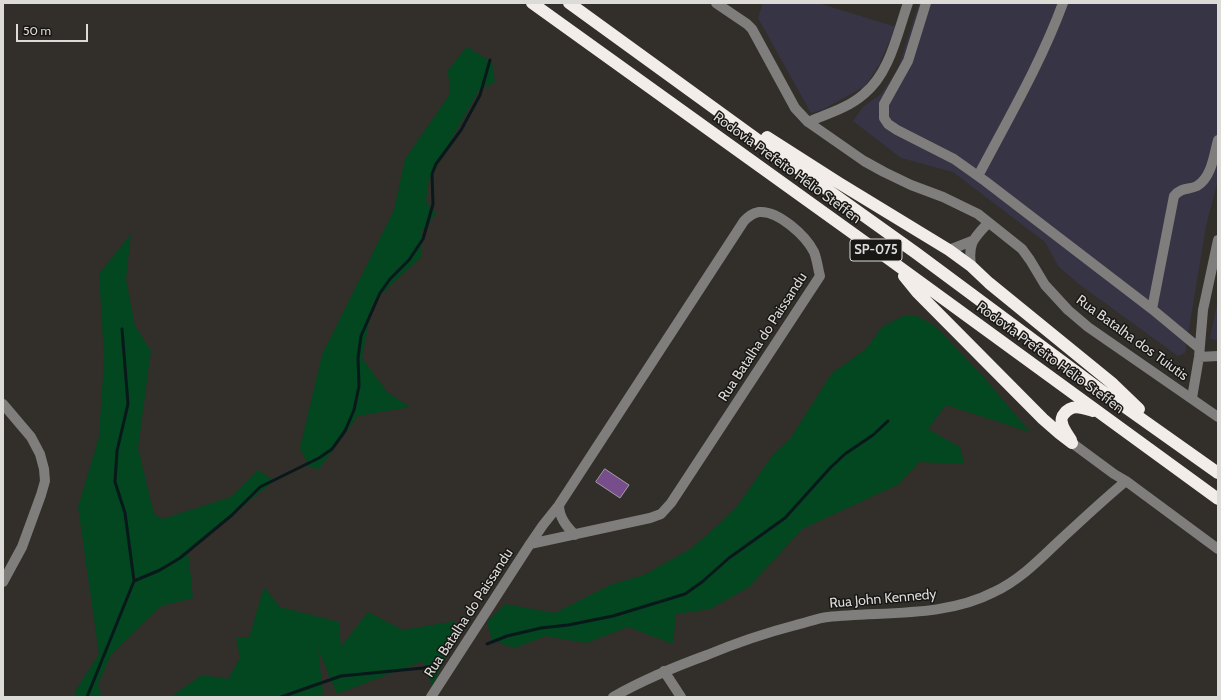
<!DOCTYPE html>
<html>
<head>
<meta charset="utf-8">
<style>
	body { margin:0 }
	#map { position:relative; width:1221px; height:700px; overflow:hidden; background:#322f2b; font-family:Cabin,sans-serif }
	canvas { display:block }
	.frame { position:absolute; inset:0; border:4px solid #dddbd8; pointer-events:none }
	.scale { position:absolute; left:16px; top:24px; width:72px; height:18px; box-sizing:border-box; border:2px solid #dddbd8; border-top:0; padding-left:5px; font-size:12px; line-height:14px; white-space:nowrap; color:#dddbd8; -webkit-text-stroke:3px #191715; paint-order:stroke }
</style>
</head>
<body>
<div id="map">
<canvas width="1221" height="700"></canvas>
<div class="frame"></div>
<div class="scale">50 m</div>
</div>
<script>
const ctx = document.querySelector('canvas').getContext('2d');
ctx.lineJoin = 'round';
function paint(path, color) {
  ctx.fillStyle = color;
  ctx.fill(path, 'evenodd');
}
function trace(path, color, width, dash) {
  ctx.strokeStyle = color;
  ctx.lineWidth = width;
  ctx.lineCap = dash ? 'butt' : 'round';
  ctx.setLineDash(dash || []);
  ctx.stroke(path);
}
function drawText(font, color, halo, rows, align = 'center') {
  ctx.font = font + ' Cabin,sans-serif';
  ctx.lineWidth = 3;
  ctx.setLineDash([]);
  ctx.textBaseline = 'middle';
  ctx.strokeStyle = halo;
  ctx.fillStyle = color;
  for (const [text, x, y, turn = 0] of rows) {
    ctx.save();
    ctx.translate(x, y);
    ctx.rotate((+turn || 0) * Math.PI / 180);
    ctx.textAlign = isNaN(turn) ? turn : align;
    if (halo) ctx.strokeText(text, 0, 0);
    ctx.fillText(text, 0, 0);
    ctx.restore();
  }
}
paint(new Path2D(`
	M763,3H818L896,27L879,65L865,86L822,110L811,113L758,18Z
	M919,3H1218V180L1206,226L1185,353L1178,356L1080,285L1059,267L1045,242L953,172L901,158L853,121L863,107L881,94L898,69Z
	M1218,299V341L1210,338Z`), '#373445');
paint(new Path2D(`
	M467,47L492,62L495,82L479,90L429,179L426,201L436,214L421,232V257L373,302L362,358L387,392L410,407L358,416L319,469L309,467L300,448L322,355L394,210L405,159L450,94L448,70Z
	M131,234L126,279L135,326L151,351L138,448L154,514L162,519L231,497L258,470L274,481L188,551L193,598L161,606L111,655L98,684L102,697H79L74,693L99,654L78,507L99,437L104,358L99,274Z
	M915,315L935,326L981,374L1030,432L946,405L928,429L960,447L964,464L919,462L899,484L802,529L749,587L710,609L676,614L673,644L628,627L586,643L546,636L514,648L492,640L487,622L505,604L555,613L612,584L644,575L692,548L718,525L738,505L772,456L790,439L832,373L866,349L882,327L903,316Z
	M264,587L280,607L339,622L341,647L368,612L403,630L456,621L446,657L432,686L423,661L337,694L318,649L323,692L319,697H170L202,675L228,679L240,658L236,638H249Z`), '#02471f');
trace(new Path2D(`
	M134,581L160,570L180,558L232,515L260,487L319,458L332,449L345,431L354,410L359,386L358,358L361,336L380,293L390,279L409,260L423,239L433,204L432,174L436,164L461,130L480,95L490,60
	M487,644L507,636L541,628L568,625L613,616L685,594L702,582L729,558L785,518L831,467L845,454L873,435L888,421
	M87,697L134,581L125,513L115,482L117,451L128,404L122,329
	M281,697L341,676L423,668L441,664`), '#09181b', 3);
const building = new Path2D(`
	M605,469L629,485L620,498L596,482Z`);
paint(building, '#784d8c');
trace(building, '#a29ea4', 1);
trace(new Path2D(`
	M716,3L747,24L752,29L795,108L808,122L864,161L884,172L911,185L943,197L978,214L1022,249L1030,260L1045,285L1068,310L1088,327L1218,417
	M926,3L908,61L884,104V118L888,124L897,130L954,159L985,181L1152,309L1199,348
	M808,122C827,114 848,108 864,94C890,73 897,34 908,3
	M978,176C1008,119 1041,63 1063,3
	M949,250L972,241
	M971,266C968,243 973,239 988,223
	M1152,309L1174,196C1182,187 1188,190 1197,186C1212,177 1214,154 1218,140
	M1199,357L1218,356
	M1192,398L1199,357L1203,310L1218,240
	M3,404L31,437L40,454L44,469L45,481L41,495L22,547L3,582
	M1072,443L1114,474L1126,481L1218,549
	M559,505C559,517 566,526 575,535
	M664,671L681,697
	M431,697L530,544L543,525L559,505L744,221C748,217 752,213 759,212C778,210 806,236 814,252C817,259 818,269 820,276L671,503L661,514L650,518L530,544
	M613,697C643,680 674,667 707,655C736,643 765,633 796,625C806,623 817,618 828,617C882,611 944,618 994,592C1020,580 1040,559 1060,540C1082,520 1103,500 1126,481`), '#807e7c', 10);
trace(new Path2D(`
	M532,3L890,260L1218,499
	M569,3L758,140L916,253L1098,388L1218,473
	M767,137L839,183L949,250L971,266L989,283L1113,384L1139,409
	M904,276L917,292L1043,419L1059,433L1072,443
	M1071,440C1068,435 1063,429 1062,423C1061,420 1062,416 1064,414C1072,403 1083,408 1093,411`), '#f2ede8', 12);
for (const [x, y, w] of [
	[876,250,52]
]) {
  const box = new Path2D();
  box.roundRect(x - w / 2, y - 11, w, 22, 3);
  ctx.fillStyle = '#191715';
  ctx.fill(box);
  trace(box, '#dddbd8', 1);
}
drawText('bold 13px', '#dddbd8', null, [
	["SP-075",876,250]
]);
drawText('14px', '#dddbd8', '#191715', [
	["Rodovia Prefeito Hélio Steffen",787,168,36],
	["Rua Batalha do Paissandu",763,337,-57],
	["Rua Batalha dos Tuiutis",1132,338,36],
	["Rodovia Prefeito Hélio Steffen",1050,358,36],
	["Rua John Kennedy",883,599,-5],
	["Rua Batalha do Paissandu",469,613,-57]
]);
</script>
</body>
</html>
